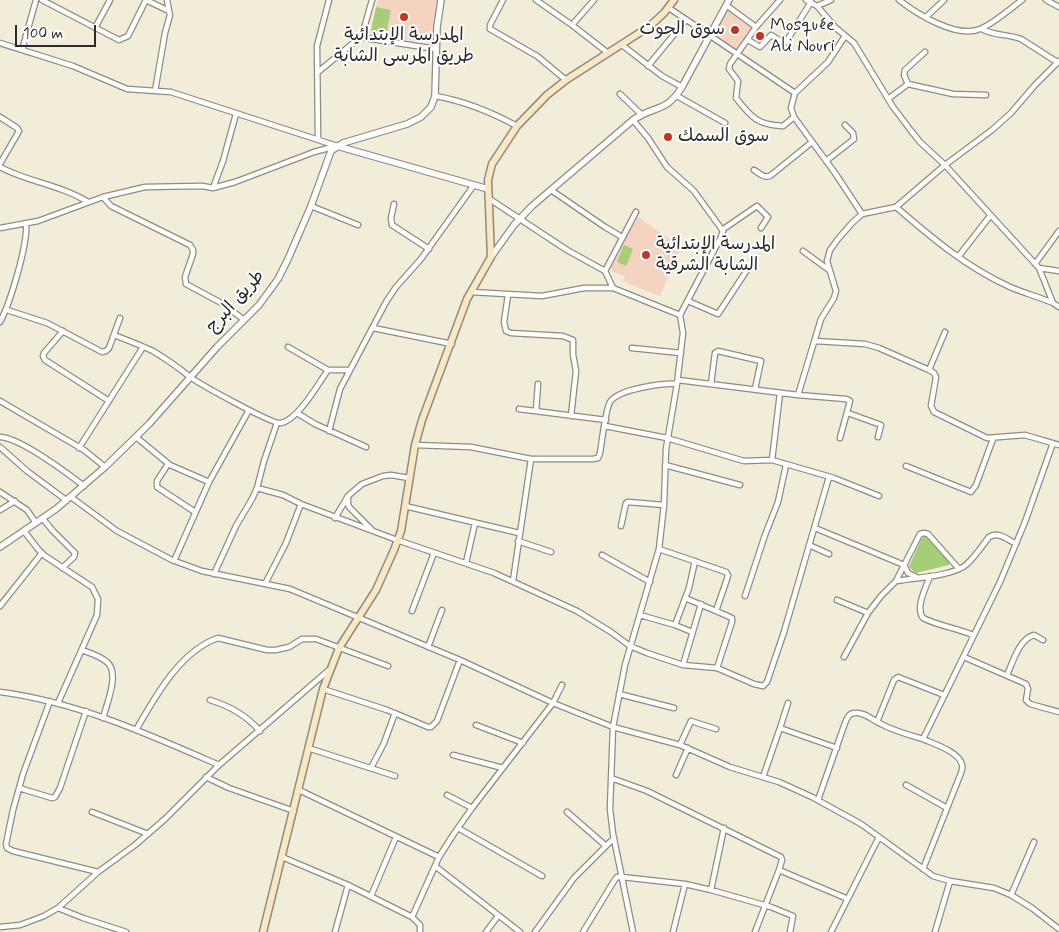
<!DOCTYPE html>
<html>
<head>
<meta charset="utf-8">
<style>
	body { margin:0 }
	#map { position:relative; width:1059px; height:932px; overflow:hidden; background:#f2edd9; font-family:Mynerve,sans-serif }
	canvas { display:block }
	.scale { position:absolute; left:15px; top:25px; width:81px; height:22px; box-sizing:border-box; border:2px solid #2b2b2b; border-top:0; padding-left:6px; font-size:15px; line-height:18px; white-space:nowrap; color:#2b2b2b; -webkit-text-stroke:4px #fff; paint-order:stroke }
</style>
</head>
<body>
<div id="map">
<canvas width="1059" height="932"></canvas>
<div class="scale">100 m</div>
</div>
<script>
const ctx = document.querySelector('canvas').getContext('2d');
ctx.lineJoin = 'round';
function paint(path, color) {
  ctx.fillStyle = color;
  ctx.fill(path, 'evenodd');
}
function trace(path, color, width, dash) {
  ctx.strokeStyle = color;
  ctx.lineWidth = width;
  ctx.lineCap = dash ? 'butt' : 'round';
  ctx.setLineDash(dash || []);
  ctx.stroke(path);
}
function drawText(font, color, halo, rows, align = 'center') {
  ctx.font = font + ' Mynerve,"Playpen Sans Arabic",sans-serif';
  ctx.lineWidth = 4;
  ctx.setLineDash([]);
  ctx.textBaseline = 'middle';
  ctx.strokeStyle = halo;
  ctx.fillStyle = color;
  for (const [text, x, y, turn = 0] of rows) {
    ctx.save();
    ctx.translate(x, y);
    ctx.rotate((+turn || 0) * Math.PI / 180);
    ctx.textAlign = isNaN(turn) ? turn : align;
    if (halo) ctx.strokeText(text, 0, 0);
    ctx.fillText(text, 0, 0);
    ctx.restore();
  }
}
paint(new Path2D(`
	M378,0H437L431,43L369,35Z
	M729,4L759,25L741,53L712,34Z
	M638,217L681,247L660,296L622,281L625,276L612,272L610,263Z`), '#f4d3c1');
paint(new Path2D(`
	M376,7L391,10L386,34L371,31Z
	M624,245L633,249L626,266L617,262Z
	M925,536L949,561V565L916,573L910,568L909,566L922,538Z`), '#a6cd78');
const minor = new Path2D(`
	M42,0L119,40L128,36L146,0
	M146,0L169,11L170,15L165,33L155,91
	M167,0L169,11
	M372,0L363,32L365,38L436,49
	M503,0L490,25V29L537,56L566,80
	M536,0L572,25L608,53
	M780,0L756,27L730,64L729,69L738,81L736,98C751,117 757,125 783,126L794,117
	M806,0L817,6L836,28L854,43L893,107L912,132L920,142L945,165L1039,268L1053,303
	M899,0C917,14 957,39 980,29C993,24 1010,9 1022,0
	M1046,0L1059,7
	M726,5L756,27
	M817,6L831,0
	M669,8L795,93L791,108L794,117L835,173L862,214
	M926,17L944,0
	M572,25L594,0
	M95,28L110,0
	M982,29C994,36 1008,34 1021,39L1057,62
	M748,40L760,47L771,35L784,43L786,42L811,2
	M0,43L73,66L127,89L171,92L337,146
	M622,45L662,76L682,87
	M22,50L36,0
	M648,66L686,20
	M318,72L363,35
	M908,84L904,75L905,70L925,52
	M795,93L828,62L845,36
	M620,94L642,115
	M435,96C465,101 491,112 517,126
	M677,96L725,123
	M888,99L908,84L953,94L986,95
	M0,117L17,128L19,131L0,164
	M633,120L648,138L667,167L694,191L723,231L721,237L680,315L683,333L677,384L666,449L664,505L659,549L625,665L613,727L610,809L613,834L633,932
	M318,139L317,46L329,0
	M826,161L854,139L853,133L845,125
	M0,167C28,182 61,185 88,202
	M754,170C760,174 764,178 770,176L812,142
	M213,188L223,161L236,114
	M551,190L605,227L622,237
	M103,197L111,206L190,245L193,250V254L185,277L186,284L225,305L244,320
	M488,198L567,250L605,271L613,288
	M394,204L391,218L392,225L429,249
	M311,206L358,225
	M896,207C932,238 966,267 1010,287C1024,293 1039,297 1053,303L1059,307
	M0,228L38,221L103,197L145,187L202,186L213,188L235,182L314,152L336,146
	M722,230L757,206L768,217L761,228
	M803,251L829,270
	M958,257L990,216
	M1035,264L1059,231
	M1039,268L1059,271
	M605,271L636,212
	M471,292L542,296L584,288H613L680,315
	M508,295L504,322L506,331L511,333L563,336L573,340V355L576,371L571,416
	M688,301L718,314L747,270
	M7,310L47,323L102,352L106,351L109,348L120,318
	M0,322C10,304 28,244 26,224
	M373,328L452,344
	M63,331L44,353L43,356L45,360L109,401
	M114,335C127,340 140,345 153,351C166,359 178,367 190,377C200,384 273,425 281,423C298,420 318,384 328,370
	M815,341L865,344L879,348L929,370L934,373L936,377L931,406L934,412L987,438L1025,435L1059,445
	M288,347L328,370H348
	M632,348L681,353
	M929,370L945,332
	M678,380L798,395L821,319L834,298L836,291L827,261L830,250L838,239L852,223L862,214L896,207L945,165L992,130L1011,113L1035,85L1059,61
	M711,384L715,353L718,351L761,361L755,389
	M798,395L846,399L850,401L840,438
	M0,401L84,450L105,467
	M519,409L606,420
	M536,411L538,384
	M297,413L315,424L366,447
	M848,413L881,425L878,437
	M277,423L264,461L257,488L283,495L301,504L397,540L494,573L577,611L611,632L630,646L647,653L683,665L717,668
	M605,426L667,438L744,461L772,460L834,478L879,496
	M329,431L340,389L386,302L396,287L421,259L474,185
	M0,437C20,438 67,473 84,486
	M136,437L170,465L209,482
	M415,445L471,447L531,459H593L598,458L600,453C602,442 605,411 610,402C618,389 663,383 677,384
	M0,447L27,471L66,500
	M79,448L143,347
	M772,460L780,393
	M168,464L157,481V487L195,512
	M665,465L740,485
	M906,466L971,492L976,485L993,439
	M0,492L27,510L36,523
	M71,497L117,531L172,560L202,571L290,589L460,660L553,703L613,727L680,745L730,767L779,782L812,797L861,824L933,876L950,881L994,888L1011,895L1032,908L1059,929
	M348,497V505L350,508L372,530
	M405,506L519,533
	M0,510L15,501
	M335,518L348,496L362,484L383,476L391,475L409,478
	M43,519L53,531L75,553L74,557L62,568
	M621,526L626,503L628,502L664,505
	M815,528L904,565L908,573L916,577
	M24,531L38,549L45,556L92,587L98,599L97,615L58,703
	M518,541L551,552
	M809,545L829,554
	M659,549L726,572L728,575L727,579L716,611L732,618V622L717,668L754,684L763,686L767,682L784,632L829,477
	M602,555L650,582
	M174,561L209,482L249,410
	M466,563L475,523
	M214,574L236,526L252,499L257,488
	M930,576C926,588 915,607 923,618C939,626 956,628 973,635
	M513,581L531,459
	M896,581C913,578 955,576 967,564C975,557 982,546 989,537C998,531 1007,539 1016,544
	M265,584L286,543L301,504
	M745,596L765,535L778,502L786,465
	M685,598L716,611
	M837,600L868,613
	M0,606L42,553
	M412,611L434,553
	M640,615L675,625L689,588L695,561
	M675,625L692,632
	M428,647L442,610
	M82,650C90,653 100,656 107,662C120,673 107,703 103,718
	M844,657L868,613L881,596L896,581L920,534L924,533L928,534L959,569
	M964,657L1026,684L1028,689L1026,700L1030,704L1059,712
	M683,665L701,604
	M1007,675C1013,662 1019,639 1034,635L1043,640
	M323,689L387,710L428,727H431L437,721L460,660
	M0,692C77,702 148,734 219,765
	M619,694L674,708
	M210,700C230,706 246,715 260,731
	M50,701L23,774L13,810L6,844L7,848L13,851L98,872
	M788,703L780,728L837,748
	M877,722L894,680L898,677L944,695
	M476,725L523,743
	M136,730C155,697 180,651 218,638L267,650H276L289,647L302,639H316L388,666
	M680,745L691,721L716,729
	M308,748L395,776
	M453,755L503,768
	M371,768L384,743L395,713
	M676,775L688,748
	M206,777L229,788L294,811
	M763,777L780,728
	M611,778L647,791L781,857L782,860L779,870L755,932
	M906,785L947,808
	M19,788L52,798L55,797L60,788L86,711
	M299,790L439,857
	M447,795L472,808
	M818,800L845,723C847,718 849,713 855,713C865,712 872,720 881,724C894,731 909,735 923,739
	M92,812L148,834
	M567,812L606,846
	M458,828L542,876
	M282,857L348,885L412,917L420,925V932
	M435,866L520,932
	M923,869L961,773C962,770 963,768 962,765C960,752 934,744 923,739L1000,582L1025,522L1053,443
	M779,870L848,899
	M711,890L724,828
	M1011,895L1034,842
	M371,896L396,837
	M58,908L83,918L126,932
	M412,917L439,857L453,835L472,808L553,703L562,685
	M0,927L20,925L44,916L58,908L98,872L135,845L165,819L219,765L329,670
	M335,932L348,885
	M486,932L498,916
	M535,932L574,878L614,838
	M583,932L614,881L617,877H622L685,884L711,890L771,907L793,916L790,932
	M673,932L685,884
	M831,932L879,837
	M935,932L950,881`);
const tertiary = new Path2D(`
	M337,146L488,189
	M491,257L514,225L532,206L633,120C655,105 666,113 682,87L729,0
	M0,547L56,509L105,467L149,424L217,347L259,305L278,279L288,259L311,206L331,151L343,143L407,124L421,117L431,107L435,96L437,27L441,0`);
const secondary = new Path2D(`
	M263,932L323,689L339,648L376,590L394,550L401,531L415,445L422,420L467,299L491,257L488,180L492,164L517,126L547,95L566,80L650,26L664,13L674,0`);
trace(minor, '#8e8c82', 7);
trace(tertiary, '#8e8c82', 8);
trace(secondary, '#8e8c82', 9);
trace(minor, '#fff', 4.5);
trace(tertiary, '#fff', 5.5);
trace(secondary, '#fae7c3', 6);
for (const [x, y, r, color] of [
	[404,17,5,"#c8321e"],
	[735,30,5,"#c8321e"],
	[760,36,5,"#c8321e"],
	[668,137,5,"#c8321e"],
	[646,255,5,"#c8321e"]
]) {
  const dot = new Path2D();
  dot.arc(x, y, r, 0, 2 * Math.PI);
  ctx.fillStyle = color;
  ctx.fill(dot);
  trace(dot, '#fff', 2);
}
drawText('18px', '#2b2b2b', '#fff', [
	["Mosquée",770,26],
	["Ali Nouri",770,47],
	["سوق الحوت",725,30,"right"],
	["المدرسة الإبتدائية",404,36,"center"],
	["طريق المرسى الشابة",404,57,"center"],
	["سوق السمك",678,137],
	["المدرسة الإبتدائية",656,245],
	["الشابة الشرقية",656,266]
], 'left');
drawText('18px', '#2b2b2b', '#fff', [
	["طريق البرج",236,302,-48]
]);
</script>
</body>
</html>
